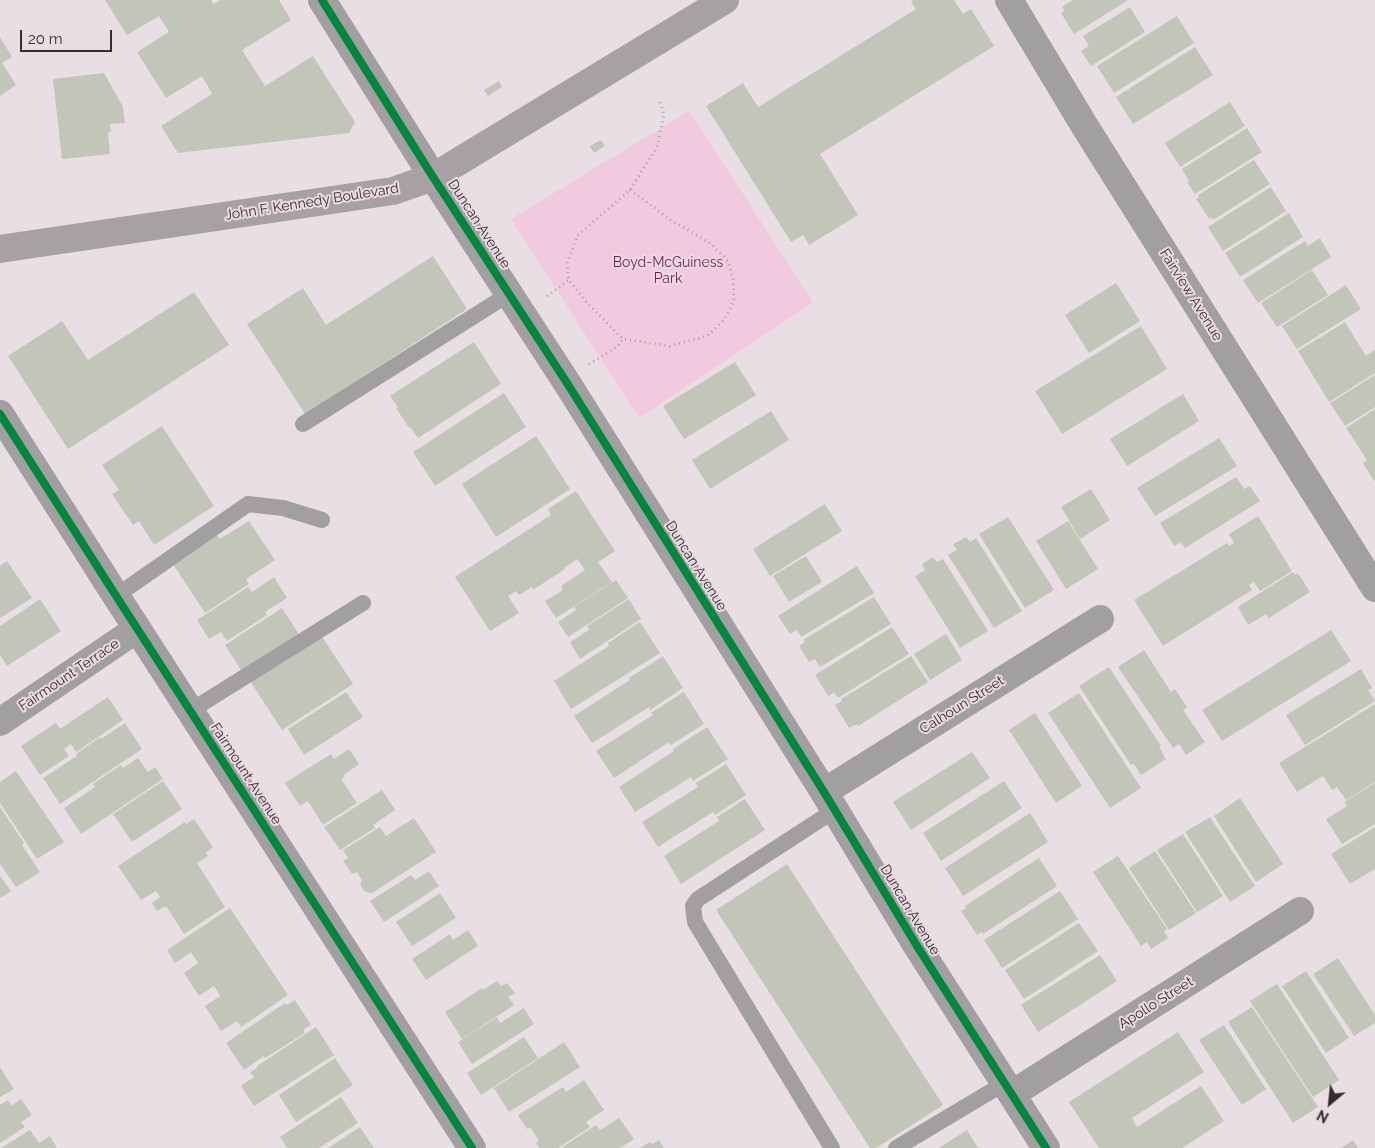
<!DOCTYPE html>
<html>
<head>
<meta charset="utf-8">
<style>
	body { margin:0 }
	#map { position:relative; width:1375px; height:1148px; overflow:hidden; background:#e8dee3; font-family:Raleway,sans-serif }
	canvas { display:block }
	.north { position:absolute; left:1305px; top:1078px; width:50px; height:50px; -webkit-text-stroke:4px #ecdae3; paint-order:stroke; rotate:208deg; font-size:14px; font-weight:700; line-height:20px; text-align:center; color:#332c30 }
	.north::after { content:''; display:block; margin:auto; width:18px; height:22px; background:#332c30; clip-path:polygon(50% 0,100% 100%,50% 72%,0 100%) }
	.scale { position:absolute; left:20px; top:30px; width:92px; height:22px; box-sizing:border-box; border:2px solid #332c30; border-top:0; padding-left:6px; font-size:15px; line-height:18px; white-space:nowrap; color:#332c30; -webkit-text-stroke:4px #ecdae3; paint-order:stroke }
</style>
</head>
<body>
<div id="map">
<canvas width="1375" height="1148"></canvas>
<div class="north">N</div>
<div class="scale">20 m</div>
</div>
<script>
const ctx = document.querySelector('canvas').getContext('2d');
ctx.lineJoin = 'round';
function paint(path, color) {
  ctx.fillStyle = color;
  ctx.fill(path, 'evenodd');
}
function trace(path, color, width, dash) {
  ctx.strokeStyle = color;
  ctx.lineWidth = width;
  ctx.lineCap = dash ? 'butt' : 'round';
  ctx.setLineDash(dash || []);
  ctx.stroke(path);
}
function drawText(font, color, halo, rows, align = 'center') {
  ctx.font = font + ' Raleway,sans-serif';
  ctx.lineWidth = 4;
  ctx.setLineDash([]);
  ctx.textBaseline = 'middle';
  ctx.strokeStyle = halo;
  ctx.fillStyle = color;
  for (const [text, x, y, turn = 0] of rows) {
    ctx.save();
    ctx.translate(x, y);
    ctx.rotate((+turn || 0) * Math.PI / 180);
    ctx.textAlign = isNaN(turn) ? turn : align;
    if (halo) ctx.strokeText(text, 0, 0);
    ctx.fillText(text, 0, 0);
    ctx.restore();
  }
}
paint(new Path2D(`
	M689,111L813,302L639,418L511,219Z`), '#f1cadf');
paint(new Path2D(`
	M105,0H211L214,4L221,0H279L291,20L242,50L265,86L313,56L355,122L349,133L178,153L161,126L212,94L202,76L166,98L137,52L169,32L159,16L127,35Z
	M914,0H954L963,14L971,9L994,46L820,154L858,215L809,245L803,235L791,242L706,106L743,83L758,107L916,9L911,2Z
	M1073,0H1128L1074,34L1061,13L1065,11L1062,7Z
	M1130,7L1145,32L1091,66L1081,51L1089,46L1083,36Z
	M1177,16L1194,43L1114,93L1097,66Z
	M0,37L12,57L2,63L16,85L0,96Z
	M1195,47L1213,75L1133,124L1116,97Z
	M104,73L123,107L125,123L110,124L111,132H108L110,154L62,159L53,79Z
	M499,81L502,87L488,96L484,90Z
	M1230,102L1245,126L1180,167L1165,143Z
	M1247,128L1262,152L1195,194L1187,182L1189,181L1182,169Z
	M601,140L605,146L594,153L590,146Z
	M1254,160L1270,184L1213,220L1212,217L1209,219L1196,199L1199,197L1198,195Z
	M1271,187L1286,211L1223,251L1208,227Z
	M1289,213L1303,237L1240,277L1225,253Z
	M1320,238L1331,257L1258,303L1243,280L1305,241L1308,246Z
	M433,256L467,309L305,414L247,324L303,288L326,325Z
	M1312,270L1328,295L1277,327L1261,303Z
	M1116,283L1140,321L1089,353L1065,315Z
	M1346,285L1361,309L1297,349L1282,326Z
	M194,292L229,345L68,449L8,356L62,321L88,360Z
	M1345,322L1366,356L1375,350V373L1329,402L1298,351Z
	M1141,326L1167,369L1062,434L1035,391Z
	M474,342L501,384L418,438L410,427L409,428L396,408L398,407L390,396Z
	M735,362L756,395L684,439L663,406Z
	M1375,375V407L1345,426L1330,403Z
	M504,393L526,427L435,486L413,452Z
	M1183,394L1199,421L1127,466L1110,439Z
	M1375,409V480L1374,481L1363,463L1367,460L1346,428Z
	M771,411L789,440L710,489L692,460Z
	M162,426L214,506L154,545L139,521L133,525L112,494L119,490L102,465Z
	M536,436L570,489L496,537L462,484Z
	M1219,438L1237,466L1155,516L1137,488Z
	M1236,477L1244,489L1250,486L1260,501L1185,548L1181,542L1174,546L1160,523Z
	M1091,489L1110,520L1080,539L1061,507Z
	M576,491L615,551L598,562L612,582L556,618L545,601L563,590L561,586L585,570L577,559L564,568L565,569L533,590L532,587L519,595L516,591L508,596L519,613L490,631L455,577L551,515L548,509Z
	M825,504L842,531L770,576L753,549Z
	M1258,516L1292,571L1260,591L1254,582L1249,585L1252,590L1163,646L1134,600L1227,543L1229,546L1234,543L1229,534Z
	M1008,517L1054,590L1025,608L979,534Z
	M249,521L275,560L246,579L249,584L205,613L171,561L216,533L220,539Z
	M1068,521L1098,569L1066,589L1036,541Z
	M966,537L970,542L976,538L1022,611L994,628L948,555L957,550L953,544Z
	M806,556L822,582L789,602L773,576Z
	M933,557L937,562L943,559L988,631L960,648L915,576L925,570L922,564Z
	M7,561L32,598L0,618V566Z
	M857,566L874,593L801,637L797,630L790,634L778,616Z
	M1293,572L1295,575L1298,573L1310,592L1269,618L1266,614L1248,625L1238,607Z
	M274,577L287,598L265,612L267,615L227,641L221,632L209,639L197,620L248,587L252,592Z
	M616,580L628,598L568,637L558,622L576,610L574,607Z
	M874,597L891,624L820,667L815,659L809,662L799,646L805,642L803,640Z
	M40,599L61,631L7,666L0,655V626Z
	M629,599L641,619L580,659L570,642L589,630L587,626Z
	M282,608L300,636L243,673L225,645Z
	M640,622L660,653L571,709L554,681L609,646L608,643Z
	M892,627L909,654L838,698L834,692L828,696L815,675Z
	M1331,630L1351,661L1222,741L1202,710Z
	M946,634L962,660L930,680L914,654Z
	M321,635L353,684L282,730L250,681Z
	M1144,650L1171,692L1175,689L1187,707L1183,710L1205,742L1186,755L1179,744L1173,748L1118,667Z
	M663,656L683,688L650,710L649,707L592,743L574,716L630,680L629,678Z
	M911,656L928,682L858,726L857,724L849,728L835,705L842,701L841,699Z
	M1109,667L1161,746L1159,747L1166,759L1141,775L1134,764L1131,765L1079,686Z
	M1361,669L1372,688L1368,690L1375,701L1305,745L1286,715Z
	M346,692L363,717L304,755L288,729Z
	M684,692L704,724L671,745L669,742L614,778L596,751L653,715L651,713Z
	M1079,693L1141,788L1110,808L1048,713Z
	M108,697L123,720L76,752L71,744L64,749L69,756L40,775L21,746L56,723L60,729Z
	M1375,704V782L1346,800L1337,787L1332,790L1323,776L1297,792L1279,763Z
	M1035,713L1082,786L1056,803L1009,730Z
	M125,723L142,749L60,804L43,778L77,756L76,754L100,737L101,739Z
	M707,727L728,759L693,781L691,777L635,812L619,787L674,751L673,749Z
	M349,749L359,764L344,775L345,777L341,779L357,803L323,825L308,801L300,806L285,783L331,754L334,759Z
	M972,752L990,778L911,830L893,802Z
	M138,758L148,772L155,767L163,779L81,834L64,808L95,787L93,784L121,765L123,768Z
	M726,764L746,795L715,815L713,812L658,847L642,822L698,787L696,783Z
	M16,771L64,842L37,859L0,803V782Z
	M163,781L182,809L132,842L113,814Z
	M1004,781L1022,808L941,861L923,833Z
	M1375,783V824L1342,844L1326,819L1347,806L1344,802Z
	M382,790L395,810L373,825L375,828L340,850L324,827Z
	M1240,798L1283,864L1256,882L1214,816Z
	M745,799L765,830L681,884L664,856L719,821L717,817Z
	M0,807L24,843L22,845L40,872L16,887L0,864Z
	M1030,813L1048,842L963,896L945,868Z
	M1210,817L1255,886L1230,902L1185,832Z
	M414,818L436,852L372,893L365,892L360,884L362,880L357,872L352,874L343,861L348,858L343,850L380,827L386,836Z
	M194,819L213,847L206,853L208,856L197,863L225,907L184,934L166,906L157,911L152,903L160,897L156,891L141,900L118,866L185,822L186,824Z
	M1375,827V869L1350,884L1331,854Z
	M1183,834L1223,896L1197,912L1157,850Z
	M1155,851L1196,913L1169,930L1129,868Z
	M1118,856L1167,929L1164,931L1168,938L1151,949L1147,942L1141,946L1093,872Z
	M1039,858L1057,886L983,934L982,932L977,935L961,911L966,908L965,906Z
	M787,864L943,1105L876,1148H870L716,910Z
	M429,871L439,886L384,922L370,901L411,875L415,880Z
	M0,876L11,891L0,898Z
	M1060,891L1078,919L1002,968L984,940Z
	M440,893L456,918L412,946L396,922Z
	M230,908L288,995L241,1027L237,1021L221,1031L205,1006L220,996L214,986L199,996L184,973L198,963L191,952L175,963L167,950Z
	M1079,923L1098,951L1024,999L1005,970Z
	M468,930L478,946L426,980L412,959L450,934L453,940Z
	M1100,955L1117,981L1038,1032L1021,1005Z
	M1338,958L1375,1015V1023L1354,1036L1313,974Z
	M1306,971L1349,1038L1326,1053L1282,986Z
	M497,981L501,986L507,983L515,993L508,997L514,1005L462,1039L445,1012L482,988L483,990Z
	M1277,984L1339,1080L1313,1097L1250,1001Z
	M295,1000L311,1025L303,1030L305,1033L265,1058L264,1056L244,1070L226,1043L285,1003L287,1005Z
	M1252,1007L1318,1107L1293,1123L1228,1022Z
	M524,1008L534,1024L472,1064L458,1042L497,1017L500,1023Z
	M1224,1025L1266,1089L1242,1105L1199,1040Z
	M316,1027L334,1055L254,1106L241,1086L254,1077L250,1072L257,1068V1066Z
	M1178,1032L1204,1072L1132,1118L1137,1127L1201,1086L1224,1121L1182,1148H1099L1069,1102Z
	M524,1037L538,1058L481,1095L467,1073Z
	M564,1042L580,1067L509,1112L494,1088Z
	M335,1058L353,1085L296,1122L279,1095Z
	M0,1067L14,1089L0,1097Z
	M584,1080L604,1110L586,1122L590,1127L558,1148H540L536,1143L539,1141L530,1127L527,1129L518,1115L563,1087L566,1092Z
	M341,1097L358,1123L319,1148H287L280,1137Z
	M21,1099L32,1115L21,1122L25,1127L0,1143V1105L8,1100L11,1106Z
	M619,1118L634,1139L620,1148H561L596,1125L600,1130Z
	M360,1127L374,1148H328Z
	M30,1130L39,1143L50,1136L57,1148H1Z
	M967,1130L978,1148H939Z
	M659,1140L664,1148H640L650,1142L652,1144Z
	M1353,1140L1358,1148H1341Z`), '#c2c6b9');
trace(new Path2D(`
	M630,190L671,220L710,243L728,261L733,279L734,301L724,320L707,336L670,346L623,339L588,304L569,280L567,264L577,236L630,190L657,147L664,114L659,99
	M547,296L569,280
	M589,364L618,346L623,339`), '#a7a2a5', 3, [1, 4]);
trace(new Path2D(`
	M303,424L509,294
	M116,596L248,504L283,508L322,520
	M190,711L363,603
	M832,1148L695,922L693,906L698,899L835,810
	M896,1148L1005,1083`), '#a29fa1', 16);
trace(new Path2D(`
	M1009,0L1084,125L1375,588
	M0,722L137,629
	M824,792L1100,619
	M1012,1094L1300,911`), '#a29fa1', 28);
trace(new Path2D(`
	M322,0L433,177L567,383L824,792L917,946L1046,1148
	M0,414L111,588L472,1148`), '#a29fa1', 28);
trace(new Path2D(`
	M0,249L393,191L433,177L725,0`), '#a7a1a3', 28);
trace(new Path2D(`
	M322,0L433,177L567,383L824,792L917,946L1046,1148
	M0,414L111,588L472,1148`), '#00873e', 8);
drawText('14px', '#332c30', '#ecdae3', [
	["John F. Kennedy Boulevard",312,202,-9],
	["Duncan Avenue",479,224,57],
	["Fairview Avenue",1191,295,58],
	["Duncan Avenue",696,566,58],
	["Fairmount Terrace",69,675,-34],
	["Calhoun Street",962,705,-32],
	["Fairmount Avenue",246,774,57],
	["Duncan Avenue",910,910,59],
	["Apollo Street",1156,1003,-32]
]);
drawText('14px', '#791857', '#ecdae3', [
	["Boyd-McGuiness",668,263],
	["Park",668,279]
]);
</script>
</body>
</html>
